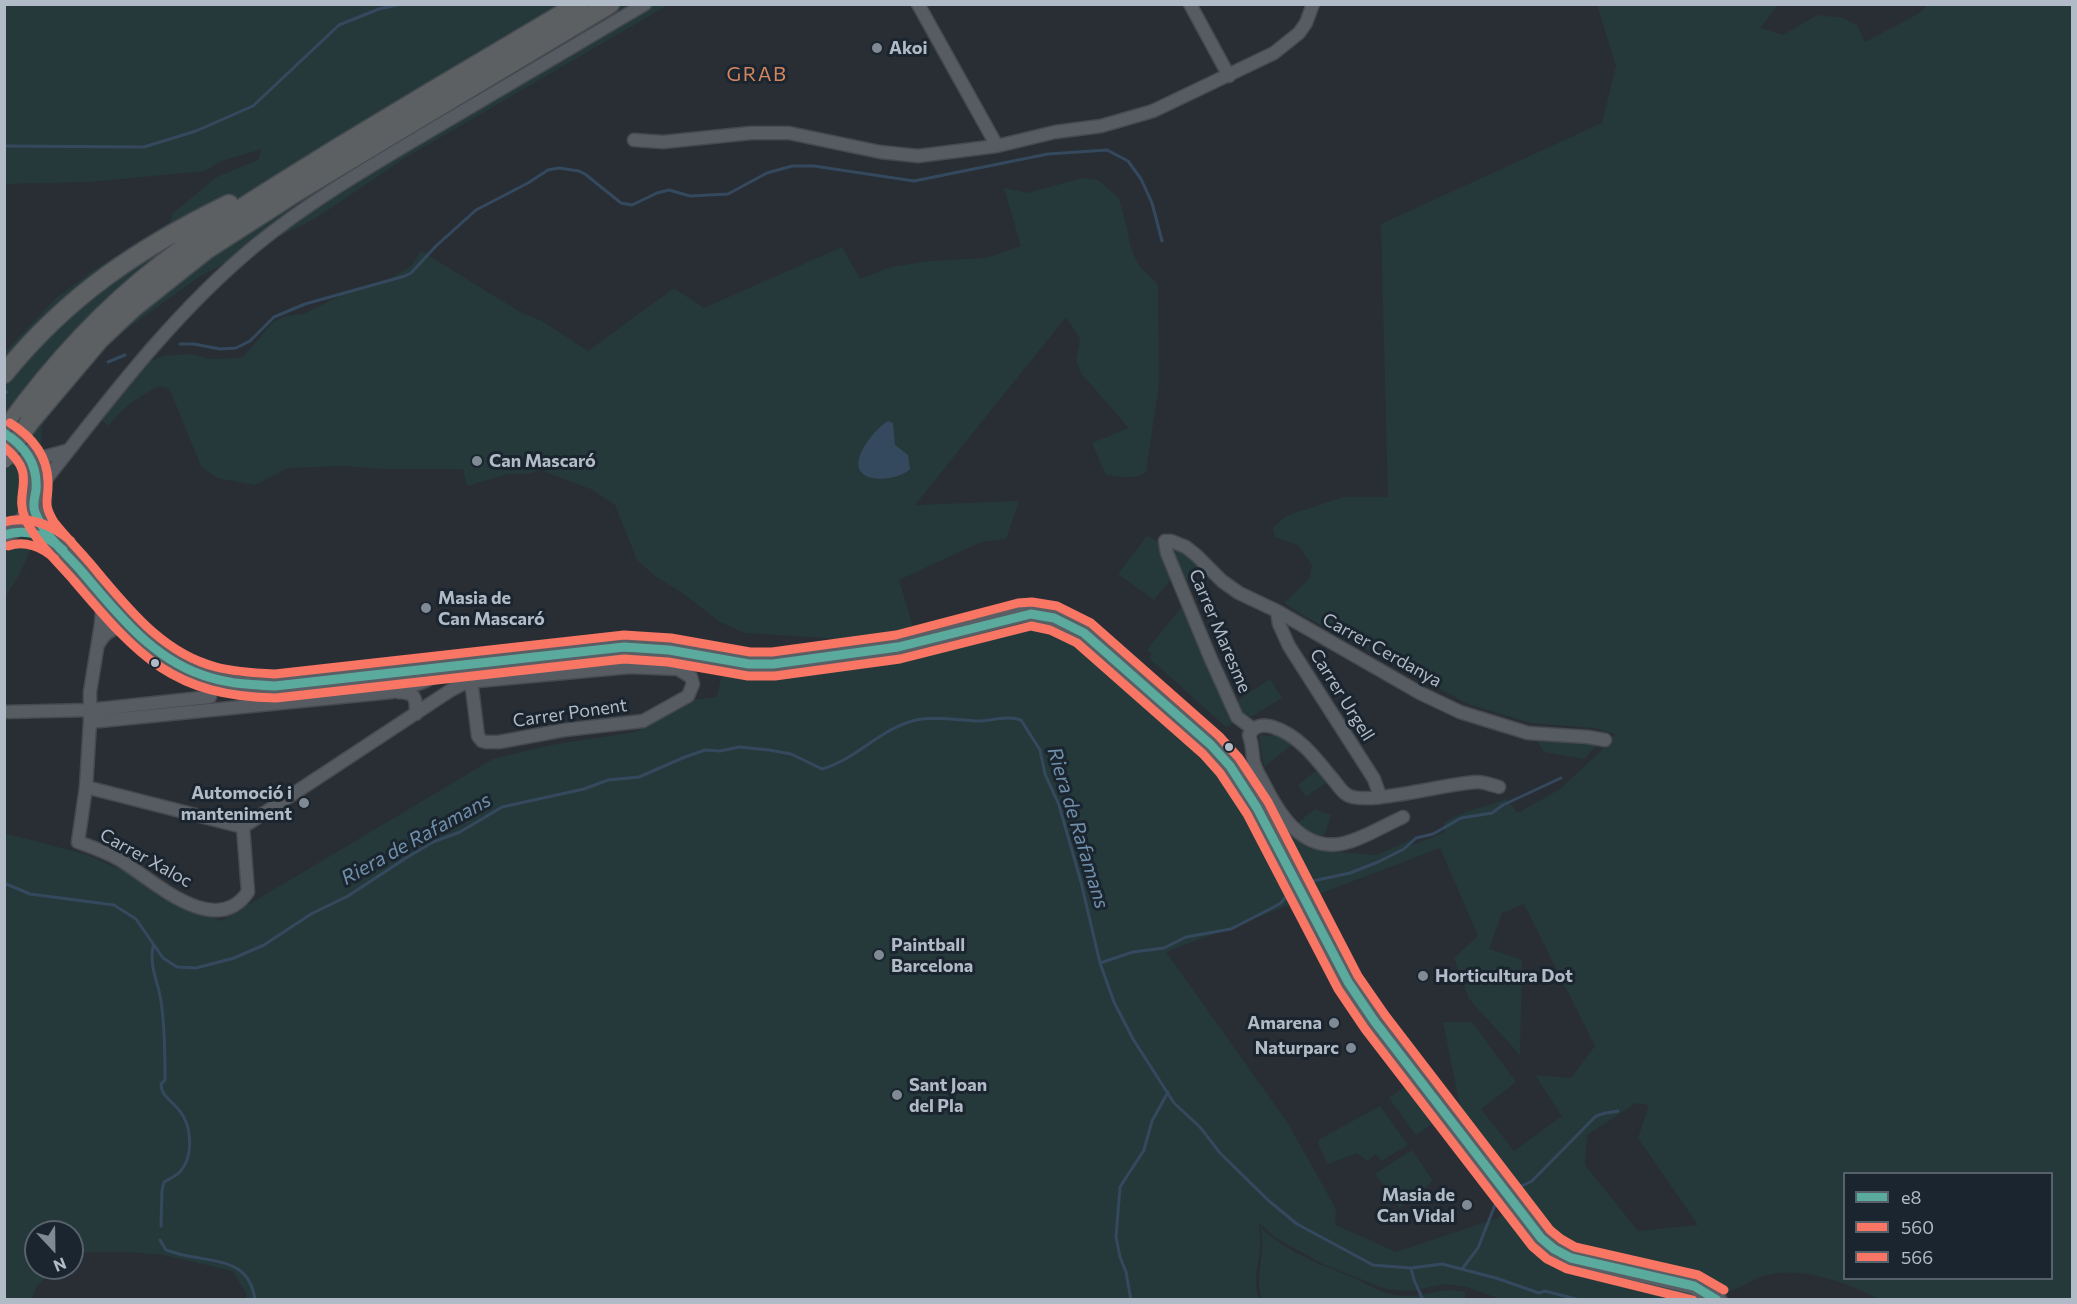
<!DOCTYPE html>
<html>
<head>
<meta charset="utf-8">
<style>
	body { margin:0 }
	#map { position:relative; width:2077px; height:1304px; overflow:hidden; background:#282e34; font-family:Commissioner,sans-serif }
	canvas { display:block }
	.frame { position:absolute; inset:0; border:6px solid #b0bbc7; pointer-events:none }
	.legend { position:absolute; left:1843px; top:1172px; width:210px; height:108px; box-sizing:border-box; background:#1b252f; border:2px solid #57616c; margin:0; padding:8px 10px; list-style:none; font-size:18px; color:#b0bbc7 }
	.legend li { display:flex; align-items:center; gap:12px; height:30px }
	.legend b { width:30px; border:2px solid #57616c }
	.north { position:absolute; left:24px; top:1220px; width:60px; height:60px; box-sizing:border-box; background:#1b252f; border:2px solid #57616c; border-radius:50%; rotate:158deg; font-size:16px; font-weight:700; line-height:24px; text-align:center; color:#b0bbc7 }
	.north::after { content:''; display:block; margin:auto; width:21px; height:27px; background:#808a94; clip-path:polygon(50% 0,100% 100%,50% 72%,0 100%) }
</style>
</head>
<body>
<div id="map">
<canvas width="2077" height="1304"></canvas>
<div class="frame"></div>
<ul class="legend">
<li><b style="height:8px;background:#5aab9d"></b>e8</li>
<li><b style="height:8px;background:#f97564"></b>560</li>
<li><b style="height:8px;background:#f97564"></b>566</li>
</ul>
<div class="north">N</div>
</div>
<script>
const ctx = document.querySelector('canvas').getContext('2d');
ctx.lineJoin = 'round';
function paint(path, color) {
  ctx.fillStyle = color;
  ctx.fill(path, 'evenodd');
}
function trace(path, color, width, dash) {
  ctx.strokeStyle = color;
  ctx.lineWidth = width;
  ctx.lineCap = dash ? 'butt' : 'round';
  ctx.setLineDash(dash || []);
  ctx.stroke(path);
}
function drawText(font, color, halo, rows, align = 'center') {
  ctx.font = font + ' Commissioner,sans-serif';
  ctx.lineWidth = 6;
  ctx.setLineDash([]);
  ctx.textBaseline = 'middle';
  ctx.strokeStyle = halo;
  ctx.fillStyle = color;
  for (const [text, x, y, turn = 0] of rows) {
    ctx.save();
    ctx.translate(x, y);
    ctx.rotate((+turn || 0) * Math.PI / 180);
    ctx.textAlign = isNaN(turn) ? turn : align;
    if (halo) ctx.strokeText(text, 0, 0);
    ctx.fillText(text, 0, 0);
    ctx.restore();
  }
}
paint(new Path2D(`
	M5,5H668L405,158L316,218L200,276L109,342L42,425L40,462L54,499L19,575L5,597V352L56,298L94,270L170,222L173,213L217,177L258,160L262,149L221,161L205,171L90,182L5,184Z
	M1597,5H1778L1760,28L1783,35L1817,15L1843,18L1857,25L1865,42L1918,14L1928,5H2072V1299H1878C1849,1282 1797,1265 1763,1276C1754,1278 1746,1285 1738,1288C1728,1292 1718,1296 1707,1299H1500L1467,1287L1445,1284L1410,1291L1386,1289L1325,1265L1276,1238L1259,1223C1259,1231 1261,1239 1260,1247C1259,1265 1251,1282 1260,1299H246L247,1294L232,1271L164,1255L127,1252H77L72,1255V1232H36V1268H56L37,1286L32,1299H5L4,833L88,855L130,874L173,901L221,921L493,759L551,745L635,732L694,700L717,697L721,678L733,672L760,673L916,654L954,643L984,631L1016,622L1042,623L1072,633L1181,724L1244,785L1258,782L1307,842L1336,852L1377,855L1410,840L1412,845L1444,833V823C1462,810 1485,808 1506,799L1518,813L1560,789L1605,747L1615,734L1594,728L1531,723L1468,704L1304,616L1284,603L1310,578L1312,565L1298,545L1275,537L1273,528L1286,516L1343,497H1388L1381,224L1602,123L1616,66ZM1440,848L1478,936L1454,958L1469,999L1520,1055L1522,960L1489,949L1502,913L1524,904L1595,1046L1571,1078L1535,1075L1562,1116L1514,1151L1481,1109L1516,1082L1472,1022H1443L1462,1115L1518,1203L1498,1218L1396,1252L1335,1225L1336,1209L1287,1122L1166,952ZM1636,1103L1649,1105L1638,1138L1698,1225L1638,1231L1585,1165L1587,1135ZM1844,1174H2052V1278H1844Z
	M1083,178L1098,180L1119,198L1127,228L1130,246L1138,264L1158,285L1159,384L1146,472C1134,480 1120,477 1106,475L1092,443L1129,428L1081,373L1076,361L1080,339L1066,317L915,505L1019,501L1006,539L981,542L899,580L916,637L871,645L825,638L745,633L720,622L681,592L655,576L637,560L615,505L593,490L541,470L527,474H507L467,486L463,469H383L343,466L288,468L255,485L217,478L201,466L169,388L159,386C137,398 124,406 108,426L102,420L149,362L163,356L191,354L210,359L237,358L244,356L273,322L286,316L304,314L355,288L387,281L411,266L421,251L522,313L542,321L588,351L674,288L704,308L842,247L860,279L891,267L929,261L986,258L1021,246L1004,188L1027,193Z
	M1147,536L1157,541L1172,578L1154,600L1118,574Z
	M1176,548L1183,551L1203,567L1185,580L1171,550Z
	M1183,605L1232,724L1226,727L1149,658L1152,654L1147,650Z
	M1270,679L1282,698L1251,717L1244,713L1237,701Z
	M1259,735L1282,736L1294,743L1264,767Z
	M1535,738L1599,743L1584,759L1544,752Z
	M1318,769L1328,781L1306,797L1298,785Z
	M1315,809L1331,815L1323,840L1295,825Z
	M1407,1085L1435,1122L1416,1135L1389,1098Z
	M1380,1106L1408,1145L1381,1161L1376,1154L1367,1161L1357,1153L1328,1164L1319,1146L1318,1140Z
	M1412,1150L1433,1181L1400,1208L1375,1174Z
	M1260,1227C1288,1253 1315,1262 1349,1276C1368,1284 1384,1296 1405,1296C1428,1297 1442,1286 1465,1292V1299H1262C1253,1276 1268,1252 1260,1227Z`), '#25393a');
paint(new Path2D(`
	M888,421L893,423L895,445L908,455L910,469C902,478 871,484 861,472C850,458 876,428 888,421Z`), '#34495e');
trace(new Path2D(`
	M4,146L144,147L196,131L253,106L339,25L379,9L402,4
	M180,344H194L220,349L236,348L250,341L274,317L305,304L405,276L411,273L436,246L476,210L528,183L548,170L559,168L579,171L585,174L621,203L632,205L657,193L669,190L690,196L728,194L767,173L792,166H814L914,181L1048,154L1107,150L1128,161L1141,179L1152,203L1162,241
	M108,362L125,355
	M4,393L7,392
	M1308,882L1350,873L1378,862L1404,849L1416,838L1433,834L1461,818L1492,813L1503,805L1561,778
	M4,883L30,894L114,905L136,919L163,958L177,967L196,968L234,958L264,945L311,914L348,896L406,858L433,842L460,832L502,807L584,789L608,780L639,777L685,757L705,750L720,751L739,747L769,750L791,754L822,769C857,759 881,728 916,720C935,716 957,720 976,721C992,721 1006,715 1021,720L1040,750L1045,774L1059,805L1081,882L1100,963L1114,1002L1133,1039L1174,1103L1200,1127L1220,1153L1269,1201L1297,1224L1373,1265L1411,1268L1442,1264L1496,1278L1539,1293L1545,1291L1580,1300
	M153,946C149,967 158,981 161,1001C165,1027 165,1054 165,1080L161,1084C161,1096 172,1101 179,1110C192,1125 194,1156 180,1172C176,1176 169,1179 164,1182L162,1190L161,1226
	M1100,963L1133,952L1164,948L1186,937L1231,929L1270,909L1281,903L1290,892
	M1515,1189L1532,1181L1595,1117C1603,1112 1610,1113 1618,1111
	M160,1240L166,1250C175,1253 184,1256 194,1257C224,1263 250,1263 255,1300
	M1411,1268L1414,1280L1423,1300
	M1462,1269L1478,1248L1497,1200
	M1131,1300L1126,1272L1120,1257L1116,1237L1120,1187L1144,1150L1152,1121L1168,1092`), '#34495e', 3);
const minor = new Path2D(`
	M918,4L997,146
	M1190,4L1229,76
	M634,140L663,142L751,133H789L880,152L918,156L997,146L1055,132L1101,126L1153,111L1274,53L1299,33L1306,23L1313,4
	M27,453L44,457L66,451
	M36,492C104,406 171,315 256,245C312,199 376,163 438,126C507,86 576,45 645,4
	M103,598L101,624L90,692V722L86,787L78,842C92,847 107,852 120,860C153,880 215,940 248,892L243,827
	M1277,611L1279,624L1289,646L1374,779L1380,796
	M99,643C106,631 114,627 129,627
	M398,692C416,693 416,697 416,714
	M4,712L89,710L210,697
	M90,722L392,692C414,687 432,680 450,667L472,688L478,736L482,741L486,742H499L564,730L643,721L688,696L693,684L691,677L678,669L630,667L467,682
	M1253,729L1237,717L1210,657L1167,553L1165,541H1171L1186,547L1196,555L1222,581L1239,593L1277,611L1420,693L1460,712L1528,733L1588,737L1605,740
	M86,787L243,827L451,690L474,678
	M1403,817C1385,825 1359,841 1340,844C1300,850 1278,812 1263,782C1259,775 1253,765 1253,757C1252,749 1252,743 1249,735C1255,725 1263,724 1273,727C1298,735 1315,757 1331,777C1336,782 1340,790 1346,794C1362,808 1451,782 1477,782C1484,782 1492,785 1499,787`);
const major = new Path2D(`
	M33,505C42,531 64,551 82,572C142,643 174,686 275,686L624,647L669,650L749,664H773L898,647L1021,615L1031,614L1054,618L1084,633L1211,745L1230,766L1257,808L1348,982L1375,1022L1541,1238L1554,1249L1571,1258L1694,1286L1718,1300
	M4,535C47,515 45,458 6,434`);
const highway = new Path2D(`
	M4,374C68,295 139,248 229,204
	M29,423L100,339L133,308L206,250L298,191L610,4
	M4,432C49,369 101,311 162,264C219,220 280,184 341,146C420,98 499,51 579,4
	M4,536L5,535`);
trace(minor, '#464a4f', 15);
trace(major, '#454b51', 20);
trace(highway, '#444a50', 21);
trace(minor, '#575c63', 12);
trace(major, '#595f65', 16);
trace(highway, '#5c6063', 18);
const highwayBridge = new Path2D(`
	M4,459L29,423`);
trace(highwayBridge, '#444a50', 21, []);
trace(highwayBridge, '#5c6063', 18);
trace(new Path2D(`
	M4,433C25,446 38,465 36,490C35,497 32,505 35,512C44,536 67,554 83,573C119,615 155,663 212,678C232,684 254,685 275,686L624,647L669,650L749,664H773L898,647L1031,614L1054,618L1084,633L1211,745L1230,766L1257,808L1348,982L1375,1022L1541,1238L1554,1249L1571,1258L1694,1286L1717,1300
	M4,535C26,528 47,535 63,550`), '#5aab9d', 9);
trace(new Path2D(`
	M4,447C40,476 13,491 25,518C36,543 58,562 75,582C139,657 173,696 276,698L624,659L668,662L748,676H775L900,659L1031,626L1050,630L1077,643L1203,754L1220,773L1247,814L1338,989L1365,1029L1532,1246L1547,1259L1567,1269L1693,1300
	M8,546C25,540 42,547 55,559`), '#f97564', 9);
trace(new Path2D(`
	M10,423C31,436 47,455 48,481C49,501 42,502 54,522C68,540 85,556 99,574C131,612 165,654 216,667C235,672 255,673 275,674L624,635L671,638L750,652H772L896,635L1018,603L1032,602L1057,606L1091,623L1219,736L1239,758L1268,802L1358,976L1385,1015L1550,1230L1561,1239L1575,1247L1698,1275L1724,1290
	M4,522C28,515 53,525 71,541`), '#f97564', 9);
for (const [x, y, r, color] of [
	[877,48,6,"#808a94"],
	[477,461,6,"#808a94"],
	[426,608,6,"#808a94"],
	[155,663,5,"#b0bbc7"],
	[1229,747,5,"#b0bbc7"],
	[304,803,6,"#808a94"],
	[879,955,6,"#808a94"],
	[1423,976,6,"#808a94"],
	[1334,1023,6,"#808a94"],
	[1351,1048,6,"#808a94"],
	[897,1095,6,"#808a94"],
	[1467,1205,6,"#808a94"]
]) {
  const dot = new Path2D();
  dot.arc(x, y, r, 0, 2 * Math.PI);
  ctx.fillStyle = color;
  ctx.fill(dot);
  trace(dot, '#1b252f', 2);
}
drawText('bold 18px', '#b0bbc7', '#1b252f', [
	["Akoi",889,48],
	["Can Mascaró",489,461],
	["Masia de",438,598],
	["Can Mascaró",438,619],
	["Automoció i",292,793,"right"],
	["manteniment",292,814,"right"],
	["Paintball",891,945],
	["Barcelona",891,966],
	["Horticultura Dot",1435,976],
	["Amarena",1322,1023,"right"],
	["Naturparc",1339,1048,"right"],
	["Sant Joan",909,1085],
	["del Pla",909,1106],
	["Masia de",1455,1195,"right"],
	["Can Vidal",1455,1216,"right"]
], 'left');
drawText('18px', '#b0bbc7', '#1b252f', [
	["Carrer Maresme",1220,631,67],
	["Carrer Cerdanya",1382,650,29],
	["Carrer Urgell",1342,695,58],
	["Carrer Ponent",570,713,-8],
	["Carrer Xaloc",146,858,29]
]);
ctx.letterSpacing = '1.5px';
drawText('20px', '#d4855e', '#1b252f', [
	["GRAB",757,74]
]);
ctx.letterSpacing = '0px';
drawText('italic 20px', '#708faa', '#1b252f', [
	["Riera de Rafamans",1078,828,73],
	["Riera de Rafamans",416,839,-29]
]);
</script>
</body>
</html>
